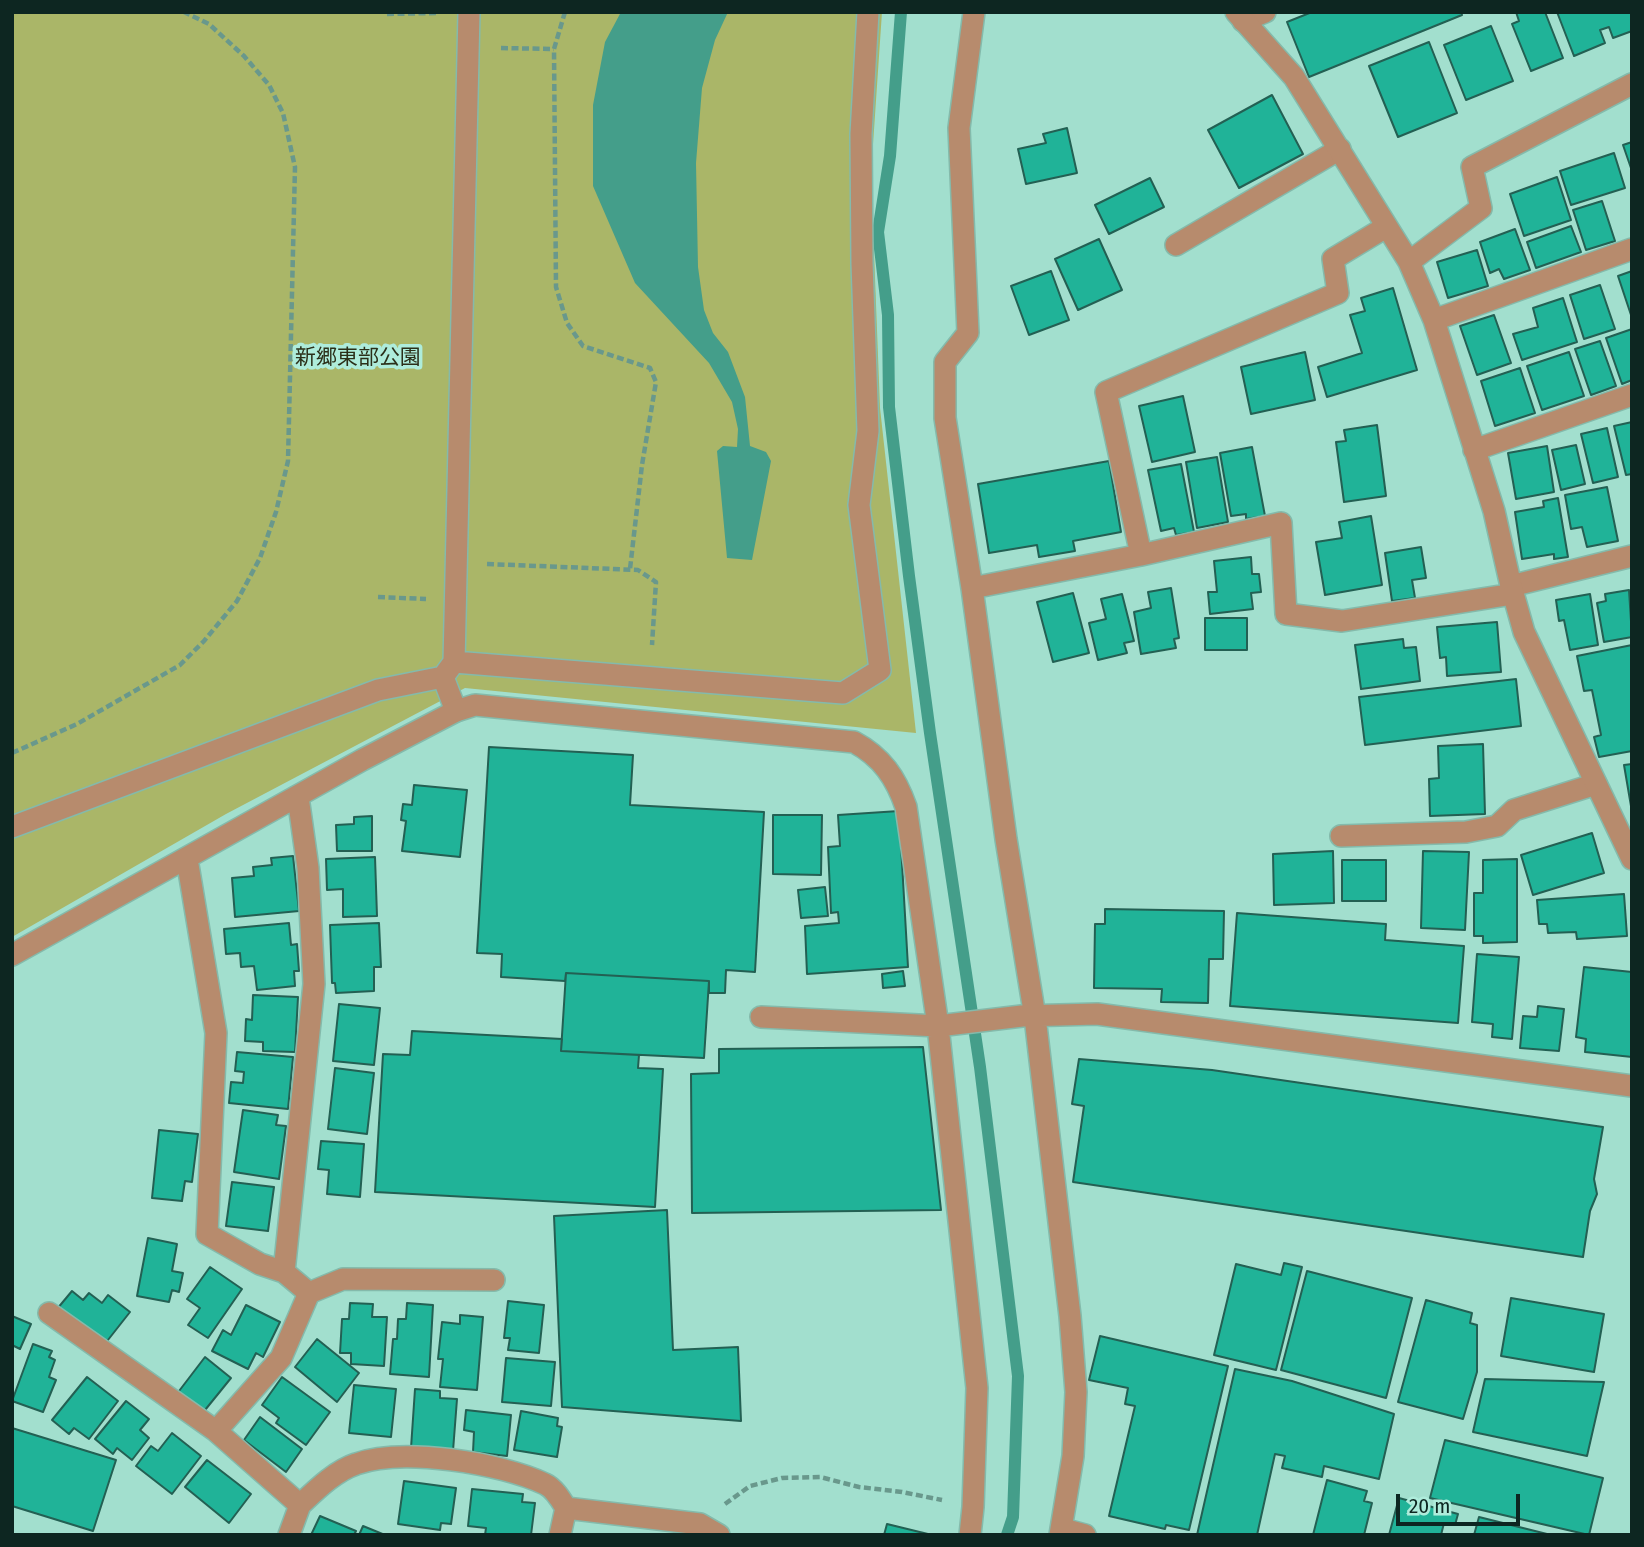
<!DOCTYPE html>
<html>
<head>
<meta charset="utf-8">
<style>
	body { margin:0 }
	#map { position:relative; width:1644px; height:1547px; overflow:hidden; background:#a2dfce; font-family:"Fira Sans Condensed",sans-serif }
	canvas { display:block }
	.frame { position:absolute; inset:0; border:14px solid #0d2621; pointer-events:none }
	.scale { position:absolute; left:1396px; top:1494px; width:124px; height:32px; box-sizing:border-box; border:4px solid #0d2621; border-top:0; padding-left:9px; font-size:21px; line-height:24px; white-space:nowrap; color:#0d2621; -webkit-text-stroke:5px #aeecdb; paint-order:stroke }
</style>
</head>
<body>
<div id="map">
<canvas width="1644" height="1547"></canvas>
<div class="frame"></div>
<div class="scale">20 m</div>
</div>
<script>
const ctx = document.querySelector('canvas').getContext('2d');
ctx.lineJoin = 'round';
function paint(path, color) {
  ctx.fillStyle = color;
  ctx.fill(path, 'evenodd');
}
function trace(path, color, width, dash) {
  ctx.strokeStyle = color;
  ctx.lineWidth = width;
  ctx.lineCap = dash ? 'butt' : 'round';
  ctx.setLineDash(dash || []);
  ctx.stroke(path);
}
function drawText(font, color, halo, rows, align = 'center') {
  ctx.font = font + ' "Fira Sans Condensed","Noto Sans JP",sans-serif';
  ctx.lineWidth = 7;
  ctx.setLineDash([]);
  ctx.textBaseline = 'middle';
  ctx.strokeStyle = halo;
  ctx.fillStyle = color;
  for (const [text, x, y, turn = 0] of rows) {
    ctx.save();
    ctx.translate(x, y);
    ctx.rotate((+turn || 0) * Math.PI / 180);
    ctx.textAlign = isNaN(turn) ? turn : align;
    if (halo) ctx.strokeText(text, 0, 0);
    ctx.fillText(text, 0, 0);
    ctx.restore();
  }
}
paint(new Path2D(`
	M12,12H882L871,174L880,408L916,733L465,688L226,814L12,937Z`), '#aab668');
paint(new Path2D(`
	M621,12H728L715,40L702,88L696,163L698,267L704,310L713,333L728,352L745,397L750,446L766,452L771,461L752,560L727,558L717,451L723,446L737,447L738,429L732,402L709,363L635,283L593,186V105L605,42Z`), '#449e8a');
trace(new Path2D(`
	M901,12L890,156L878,232L888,315L889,407L909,576L930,733L980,1067L1018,1376L1013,1517L1007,1535`), '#449e8a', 12);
const building = new Path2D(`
	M1312,12H1461L1462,15L1309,77L1287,22Z
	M1516,12H1545L1563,58L1531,71L1512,24L1519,21Z
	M1557,12H1632V31L1613,38L1609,27L1600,30L1605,43L1574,56Z
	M1491,26L1513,81L1466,100L1444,45Z
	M1429,42L1457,113L1398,137L1369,66Z
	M1272,95L1303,154L1239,188L1208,130Z
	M1067,128L1077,173L1026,184L1018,149L1046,143L1043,134Z
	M1632,142V171L1623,145Z
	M1614,153L1625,188L1571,205L1560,171Z
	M1557,177L1571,220L1524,236L1510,194Z
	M1150,178L1164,207L1109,234L1095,205Z
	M1602,201L1615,241L1586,250L1573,210Z
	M1571,226L1581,252L1536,268L1527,242Z
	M1515,229L1530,270L1504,279L1499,269L1490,273L1480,242Z
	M1099,239L1122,290L1078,310L1055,259Z
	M1477,250L1488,286L1448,298L1437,262Z
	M1051,271L1069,320L1029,335L1011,286Z
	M1632,271V318L1618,276Z
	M1600,285L1615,329L1584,339L1570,295Z
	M1393,288L1417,370L1327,397L1318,367L1362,353L1350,315L1365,311L1361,298Z
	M1563,298L1577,342L1522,360L1513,334L1538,327L1533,308Z
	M1494,315L1511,363L1477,375L1460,326Z
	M1632,329V380L1622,384L1606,338Z
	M1600,341L1616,386L1591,395L1575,349Z
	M1305,352L1315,400L1251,414L1241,367Z
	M1569,352L1584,396L1542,410L1527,366Z
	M1520,368L1535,413L1495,426L1481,381Z
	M1183,396L1195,452L1152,462L1139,406Z
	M1632,422V474L1626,475L1614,426Z
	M1377,425L1386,496L1344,502L1336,442L1346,441L1344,430Z
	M1607,428L1618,477L1593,483L1581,434Z
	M1576,445L1585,484L1561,490L1552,450Z
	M1547,446L1554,492L1516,499L1508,453Z
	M1252,447L1265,516L1246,519V514L1231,516L1220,453Z
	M1217,457L1228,522L1197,528L1186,462Z
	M1109,461L1121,532L1073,541L1075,551L1039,557L1037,545L989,553L978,484Z
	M1181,464L1194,532L1176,535L1174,528L1161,531L1148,470Z
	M1607,487L1618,541L1587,547L1582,527L1571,529L1565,495Z
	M1558,498L1568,557L1554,559V554L1522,559L1515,512L1544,507L1543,501Z
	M1371,516L1382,585L1325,595L1316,542L1342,538L1339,522Z
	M1421,547L1426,578L1412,580L1415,598L1392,601L1385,553Z
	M1251,557L1252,574H1259L1261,592L1251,593L1253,609L1210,614L1208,592H1217L1214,561Z
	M1171,588L1179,638L1174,639L1176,648L1141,654L1134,612L1151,608L1148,592Z
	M1629,590L1632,637L1604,642L1597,603L1606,601L1605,594Z
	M1073,593L1089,653L1053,662L1037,602Z
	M1122,594L1134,641L1124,643L1127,653L1098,660L1089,623L1106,619L1101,599Z
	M1590,594L1598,645L1570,650L1564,620L1559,621L1556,600Z
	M1205,618H1247V650H1205Z
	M1497,622L1501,672L1447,676L1446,657L1440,658L1437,627Z
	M1403,639L1404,648L1416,647L1420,681L1361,689L1355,645Z
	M1632,645V751L1599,757L1594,737L1601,735L1592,690L1584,691L1577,656Z
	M1516,679L1521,726L1365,745L1359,697Z
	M1483,744L1485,814L1430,816L1429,779L1439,778L1438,746Z
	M489,747L633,755L630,805L764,812L755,972L726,970L725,993H709V981L566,973L565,981L501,977L502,954L477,953Z
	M1632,764V812L1624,765Z
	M414,785L467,790L460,857L402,851L406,821L401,820L403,804L412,805Z
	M899,811L908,967L807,974L805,926L839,923L838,912L831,913L828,847L840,846L838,815Z
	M773,815H822L821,875L773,874Z
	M372,816V851H337L336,825L354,824V817Z
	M1592,833L1604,873L1533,895L1521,855Z
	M1333,851L1334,903L1274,905L1273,854Z
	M1423,851L1469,852L1465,930L1421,928Z
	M293,856L299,911L235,917L232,878L254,876L253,867L272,865L271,858Z
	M375,857L377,916L343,917V889L327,890L326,859Z
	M1517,859V942L1483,943V936H1474V893H1483V860Z
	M1342,860H1386V901H1342Z
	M825,887L828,916L801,918L798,890Z
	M1624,894L1627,936L1577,939L1576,932L1548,933L1547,924H1539L1537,900Z
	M1105,909L1224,911L1223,959H1209L1208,1003L1161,1002L1162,989L1094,988L1095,924H1105Z
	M1237,913L1386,924L1385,940L1464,946L1458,1023L1230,1006Z
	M289,923L291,945L297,944L299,971H294L295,986L257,990L254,966L241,967L240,953L226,954L224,929Z
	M379,923L381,967H374V991L336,993L335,983H332L330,925Z
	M1477,954L1519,957L1512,1039L1492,1037L1493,1024L1472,1022Z
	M1584,967L1632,972V1057L1585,1052L1586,1039L1576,1037Z
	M903,971L905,986L883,988L882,974Z
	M566,973L709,981L704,1058L561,1051Z
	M253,995L298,997L295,1052L263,1051V1042L245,1041L246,1019L252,1020Z
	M339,1004L380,1008L374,1065L333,1061Z
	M1538,1006L1564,1009L1559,1051L1520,1048L1523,1016L1537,1017Z
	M412,1031L562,1039L561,1051L639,1055L638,1068L663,1069L655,1207L375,1192L383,1054L410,1055Z
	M923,1047L941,1210L692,1213L691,1074L719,1073V1049Z
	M237,1052L293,1057L288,1109L229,1103L231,1082L243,1083L244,1072L235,1071Z
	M1079,1059L1212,1070L1603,1127L1594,1179L1597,1194L1590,1211L1583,1257L1073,1182L1084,1106L1072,1104Z
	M335,1068L374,1073L367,1134L328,1129Z
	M243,1110L278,1115L276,1125L286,1126L279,1179L234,1172Z
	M159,1130L198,1134L192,1182L185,1181L182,1201L152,1198Z
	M321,1141L364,1144L360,1197L327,1194L329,1170L318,1169Z
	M232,1182L274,1187L268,1231L226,1226Z
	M667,1210L673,1350L738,1347L741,1421L562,1407L554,1216Z
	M148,1238L177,1244L172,1271L183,1273L179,1292L172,1290L169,1302L137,1296Z
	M1284,1263L1302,1267L1276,1370L1214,1355L1236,1264L1281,1275Z
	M210,1267L242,1289L208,1338L188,1325L200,1308L187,1299Z
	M1307,1271L1412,1298L1386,1398L1281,1370Z
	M72,1291L83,1300L89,1293L102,1303L108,1295L130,1312L104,1345L57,1309Z
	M1511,1298L1604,1314L1594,1372L1501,1356Z
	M1426,1300L1472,1313L1470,1323L1477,1325V1372L1463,1419L1398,1402Z
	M508,1301L544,1305L539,1353L508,1350L510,1338H504Z
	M350,1303L373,1304L372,1317H387L384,1366L351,1364V1353H340L342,1319H349Z
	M407,1303L433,1305L429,1377L390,1374L393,1339H397L398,1319H406Z
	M246,1305L280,1322L263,1357L256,1353L248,1369L212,1351L223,1330L231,1335Z
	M460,1315L483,1317L477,1390L440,1387L443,1359H438L442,1322L460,1324Z
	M12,1316L31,1324L20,1349L12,1345Z
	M1100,1336L1228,1366L1189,1530L1166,1525L1165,1529L1109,1516L1135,1406L1125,1404L1128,1388L1089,1380Z
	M317,1339L359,1373L337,1402L295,1367Z
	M33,1344L52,1351L49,1357L55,1360L49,1377L56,1380L43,1412L12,1401Z
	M205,1357L231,1378L201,1415L176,1395Z
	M506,1358L555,1362L551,1406L502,1402Z
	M1235,1369L1292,1381L1394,1414L1379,1479L1324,1466L1322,1477L1282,1468L1285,1456L1275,1454L1257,1535H1197Z
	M87,1377L118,1401L89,1439L74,1428L69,1434L52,1420Z
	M282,1377L330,1412L306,1445L276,1423L279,1418L262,1405Z
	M1485,1379L1604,1382L1587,1456L1473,1432Z
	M354,1385L396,1389L391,1437L349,1433Z
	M415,1389L440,1391V1398L457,1399L453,1451L411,1448Z
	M126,1401L149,1419L140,1430L149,1438L132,1460L117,1448L113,1454L95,1439Z
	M466,1410L511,1415L507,1456L473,1452L474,1432L464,1430Z
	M521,1411L558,1418L557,1426L562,1427L557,1457L514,1450Z
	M260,1417L302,1449L286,1472L244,1440Z
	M12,1428L116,1460L93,1531L12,1506Z
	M172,1433L201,1456L172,1494L136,1466L151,1446L158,1451Z
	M1445,1440L1603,1478L1589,1535L1430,1498Z
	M207,1460L251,1494L229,1523L185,1487Z
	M1327,1480L1367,1491L1364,1501L1372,1503L1364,1535H1313Z
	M404,1481L456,1488L451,1524L441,1523L440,1530L398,1524Z
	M472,1489L523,1494L522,1502L535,1503L531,1535H485L486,1528L468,1526Z
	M1399,1498L1458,1514L1455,1525L1444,1523L1441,1535H1389Z
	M320,1516L356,1531L354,1535H311Z
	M1479,1517L1547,1534V1535H1474Z
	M887,1524L932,1535H884Z
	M363,1526L385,1535H359Z`);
paint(building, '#20b398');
trace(building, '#236053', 2);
const lane = new Path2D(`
	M1243,21L1265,12
	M1176,245L1340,149
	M1511,586L1632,556
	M454,662L843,693L880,670L859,505L868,431L862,263L861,134L868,12
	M443,677L456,711
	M12,827L378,690L443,677L454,662L469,12
	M1341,836L1466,832L1497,826L1514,810L1596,784`);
const street = new Path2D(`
	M1236,12L1294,77L1409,262L1481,208L1472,167L1632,84
	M1409,262L1434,320L1494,511L1511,586L1524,632L1632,859
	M1434,320L1632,249
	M1474,450L1632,395
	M1141,555L1106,392L1338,293L1333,259L1386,227
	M972,588L945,418V362L968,333L959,128L974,12
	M187,859L216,1033L207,1234L260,1264L284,1272L309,1293L343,1279L494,1280
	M12,955L362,760L456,711L475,705L854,742C882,757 896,778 906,807L938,1026L977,1388L973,1507L970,1535
	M761,1017L938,1026L1022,1016L1097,1014L1632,1086
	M284,1272L314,984L308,868L298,797
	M49,1313L216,1431L300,1505L289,1535
	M216,1431L281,1358L309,1293
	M300,1505C316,1490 335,1471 356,1464C402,1447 501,1463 545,1484C554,1488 561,1500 566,1508L560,1535
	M566,1508L700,1524L719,1535
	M1063,1529L1085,1535
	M1060,1535L1073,1456L1076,1392L1070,1316L1035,1017L1006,839L972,588L1141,555L1281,523L1286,614L1342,621L1513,594`);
trace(lane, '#84baab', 24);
trace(street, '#84baab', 24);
trace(new Path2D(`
	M565,12L554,49L556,287L567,323L583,346L650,368L656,382L642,465L630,569
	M387,14L437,13
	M501,48L554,49
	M487,564L638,570L656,582L652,645
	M378,597L426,599
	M12,753L77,724L180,665L204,641L237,601L260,558L276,512L288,461L295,167L283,113L269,85L244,56L209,24L184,12
	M725,1504L750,1486L782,1478L820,1477L859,1487L902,1492L942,1500`), '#69988c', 4.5, [7, 3.5]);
trace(lane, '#b78b6d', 21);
trace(street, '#b78b6d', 21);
drawText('21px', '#2b2f19', '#aeecdb', [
	["新郷東部公園",358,358]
]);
</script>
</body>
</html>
